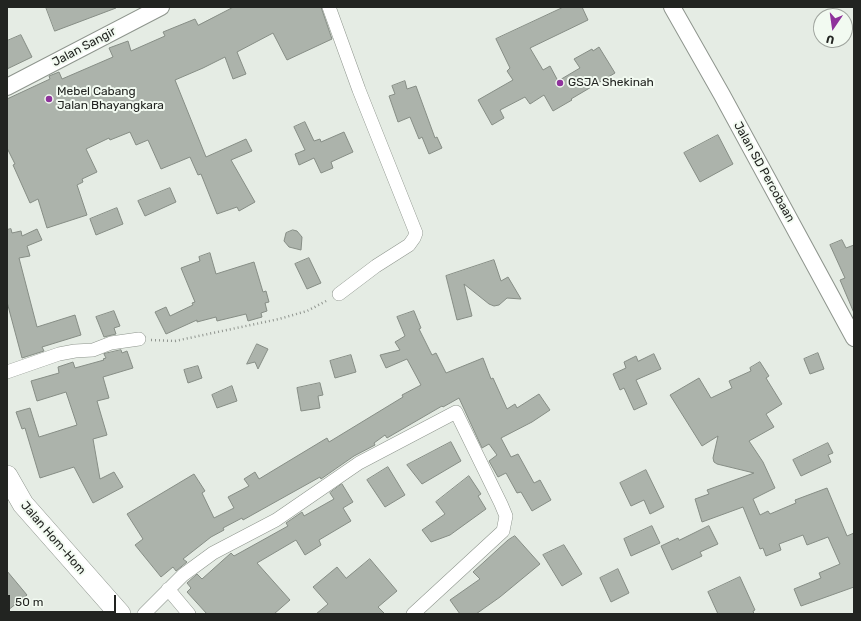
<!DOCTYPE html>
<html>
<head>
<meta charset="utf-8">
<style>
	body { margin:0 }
	#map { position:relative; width:861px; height:621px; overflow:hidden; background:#e5ece4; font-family:Rubik,sans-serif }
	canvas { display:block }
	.frame { position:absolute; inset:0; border:8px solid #222421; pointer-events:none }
	.north { position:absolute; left:813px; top:8px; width:40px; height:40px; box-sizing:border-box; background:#f2faf1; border:1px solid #9fa49e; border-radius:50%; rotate:193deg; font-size:11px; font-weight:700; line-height:16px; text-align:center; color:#222421 }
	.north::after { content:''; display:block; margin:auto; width:14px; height:18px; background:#8f329c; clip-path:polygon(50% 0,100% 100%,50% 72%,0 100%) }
	.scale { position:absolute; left:8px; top:595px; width:108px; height:18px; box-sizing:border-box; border:2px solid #222421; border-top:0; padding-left:5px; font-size:12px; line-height:14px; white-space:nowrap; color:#222421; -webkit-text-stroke:3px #f2faf1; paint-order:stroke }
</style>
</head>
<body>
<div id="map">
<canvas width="861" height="621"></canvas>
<div class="frame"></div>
<div class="north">U</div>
<div class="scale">50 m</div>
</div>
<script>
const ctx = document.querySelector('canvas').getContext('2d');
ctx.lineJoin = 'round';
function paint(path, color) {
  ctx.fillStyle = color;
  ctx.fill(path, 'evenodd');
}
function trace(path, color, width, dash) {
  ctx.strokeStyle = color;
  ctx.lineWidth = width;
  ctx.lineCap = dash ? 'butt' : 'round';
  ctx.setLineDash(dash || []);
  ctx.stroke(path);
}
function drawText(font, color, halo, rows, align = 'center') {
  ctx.font = font + ' Rubik,sans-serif';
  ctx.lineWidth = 4;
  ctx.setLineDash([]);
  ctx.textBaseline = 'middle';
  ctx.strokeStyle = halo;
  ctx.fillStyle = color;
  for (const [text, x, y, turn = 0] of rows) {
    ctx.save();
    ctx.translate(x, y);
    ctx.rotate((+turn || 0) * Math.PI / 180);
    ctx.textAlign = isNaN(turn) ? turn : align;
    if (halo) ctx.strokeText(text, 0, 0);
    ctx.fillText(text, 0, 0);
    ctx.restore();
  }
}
const building = new Path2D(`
	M46,7H116V8L55,31Z
	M234,7H321L332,39L287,60L273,33L237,52L246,74L233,79L225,57L203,68L175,80L206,157L246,139L252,151L231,160L255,202L239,211L237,207L217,214L201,174L198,175L190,157L161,169L148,140L136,145L130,132L110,140L109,138L86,149L97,172L82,179L83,182L77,185L87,215L47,228L38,199L30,203L13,165L15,164L7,148V99L50,79L49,76L59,72L62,79L113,57L109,48L128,41L131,51L165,36L163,32L195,19L198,25Z
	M564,7H582L588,20L530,48L543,70L550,66L558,81L580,68L574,59L592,49L593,51L599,47L615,73L571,99L572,100L553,111L544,95L530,104L525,97L500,110L504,118L492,125L478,100L513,80L507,71L510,68L496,39Z
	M21,35L32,57L7,69V41Z
	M405,81L407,89L416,86L435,138L437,137L442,148L429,154L422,137L419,139L410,117L398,122L389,96L395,94L392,86Z
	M305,122L314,141L320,139L321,142L344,132L353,152L331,162L333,168L321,173L314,158L299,165L295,154L305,150L294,127Z
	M718,135L733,164L700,182L684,153Z
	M170,188L176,202L145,216L138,201Z
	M117,208L123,224L96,235L90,219Z
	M11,229L12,233L21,231L22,236L37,229L42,240L27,246L30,256L19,258L37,327L75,315L81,335L42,347L44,351L22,358L7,302V230Z
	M293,230L297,231L302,237L301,250L289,247L284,241L286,233Z
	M842,240L846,248L854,245V313L840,280L845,278L830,245Z
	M210,253L216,274L254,262L263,292L266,291L269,302L265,303L267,311L261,313L262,317L248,321L246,314L217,321L216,317L197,322V320L166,334L155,312L166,307L170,316L193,305L192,303L195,302L181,268L200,261L199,257Z
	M309,258L321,283L307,289L295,264Z
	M494,260L501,281L508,277L521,299L507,298L499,305L494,306L489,304L464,284L472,316L457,320L446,276Z
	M114,311L120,326L114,328L116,334L104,337L96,317Z
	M414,311L421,328L419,329L432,355L436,353L446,373L483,358L491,379L493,378L507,409L515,404L517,408L539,394L550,410L532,422L501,438L511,457L518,454L534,483L540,480L551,500L532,511L521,492L517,493L506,473L498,477L489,461L497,455L489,444L482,448L459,398L443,407L442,406L387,438L385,435L374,443L375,445L354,456L321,479L320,477L243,520L242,518L223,528L224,530L211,537L183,559L187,562L176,571L173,567L161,577L135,545L143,539L127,514L194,474L205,491L202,493L214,518L234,508L228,497L249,486L244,479L255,472L259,479L327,438L329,442L403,397L402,395L421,385L407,359L386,368L380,355L400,350L395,342L405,336L397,317Z
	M257,344L268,349L258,369L255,362L247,364Z
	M121,350L122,353L127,351L133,368L103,377L109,398L97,401L107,435L93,439L100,479L114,472L123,487L93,503L74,467L40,478L25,428L22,429L16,412L30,408L39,437L77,425L66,392L37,401L31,381L59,373L58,367L73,362L75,368L104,360L103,359L106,358L104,354Z
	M818,353L824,369L810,374L804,359Z
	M654,354L661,369L636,380L647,404L634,410L624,388L620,390L613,374L626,368L624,362L636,356L638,361Z
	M351,355L356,372L335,378L330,361Z
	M760,362L769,376L766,378L782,404L766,414L774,427L749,441L763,462L775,488L753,499L760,515L768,511L770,514L796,503L795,500L827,488L847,536L854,533V587L801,606L794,589L821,578L819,573L840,564L828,537L807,545L803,535L779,544L781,550L766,556L763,548L760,549L743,507L702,522L695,499L709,494L707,490L754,473L717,464L714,462L713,458L718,436L702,446L670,395L699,378L711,398L732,388L729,381L751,371L750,368Z
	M198,366L202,378L188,383L184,370Z
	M320,383L323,395L318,396L320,408L301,411L297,388Z
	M232,386L237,401L217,408L212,395Z
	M451,442L461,461L422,484L407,465Z
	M828,443L833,453L828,455L831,462L801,476L793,460Z
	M388,467L405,495L385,507L367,480Z
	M646,470L664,507L650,514L644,500L631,506L620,483Z
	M469,476L481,494L478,496L486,509L450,535L431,542L422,530L445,514L436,502Z
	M342,484L353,502L343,508L351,521L319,540L321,545L305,555L296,540L257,563L290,600L274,614H207L187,592L191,588L187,583L197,574L202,579L231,553L234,556L288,526L286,523L302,512L304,516L334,499L330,493Z
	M652,526L660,543L631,556L624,539Z
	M709,526L718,544L700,552L702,556L672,570L661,546L678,538L679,540Z
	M515,536L540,564L500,597L476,614H460L450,600L480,579L473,572L508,540Z
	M564,545L582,574L562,586L543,555Z
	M370,559L397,591L378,607L385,614H316L328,604L313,587L337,567L346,578Z
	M618,569L629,593L611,602L600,578Z
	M7,571L27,595L7,611Z
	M740,577L755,610L753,611L754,614H718L708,592Z`);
paint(building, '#acb3ab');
trace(building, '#868d85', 1);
const minor = new Path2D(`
	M329,7L359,90L416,233L414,238L409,245L376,266L339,294
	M7,372L59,354L75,351L93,350L111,343L139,339
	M168,589L189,614
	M144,614L183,575L213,553L276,520L359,463L456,412L501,504L506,516L503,531L413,614`);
const tertiary = new Path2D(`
	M672,7L722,95L854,338
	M7,87L161,7`);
const trunk = new Path2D(`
	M7,476L23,504L120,614`);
trace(minor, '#8e958d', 14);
trace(tertiary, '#8e958d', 18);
trace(trunk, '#8e958d', 22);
trace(new Path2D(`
	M151,340L175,341L279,319L307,311L328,300`), '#90958f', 2.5, [1, 3]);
trace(minor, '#fff', 13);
trace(tertiary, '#fff', 16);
trace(trunk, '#fff', 21);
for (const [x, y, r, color] of [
	[560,83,4,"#8f329c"],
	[49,99,4,"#8f329c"]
]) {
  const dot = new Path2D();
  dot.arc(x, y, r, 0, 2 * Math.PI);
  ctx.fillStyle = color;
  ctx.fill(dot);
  trace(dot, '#f2faf1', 1.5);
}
drawText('12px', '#222421', '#f2faf1', [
	["Jalan Sangir",84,47,-28],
	["Jalan SD Percobaan",764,172,61],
	["Jalan Hom-Hom",53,538,49]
]);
drawText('12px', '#222421', '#f2faf1', [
	["GSJA Shekinah",568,83],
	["Mebel Cabang",57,92],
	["Jalan Bhayangkara",57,106]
], 'left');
</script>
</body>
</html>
